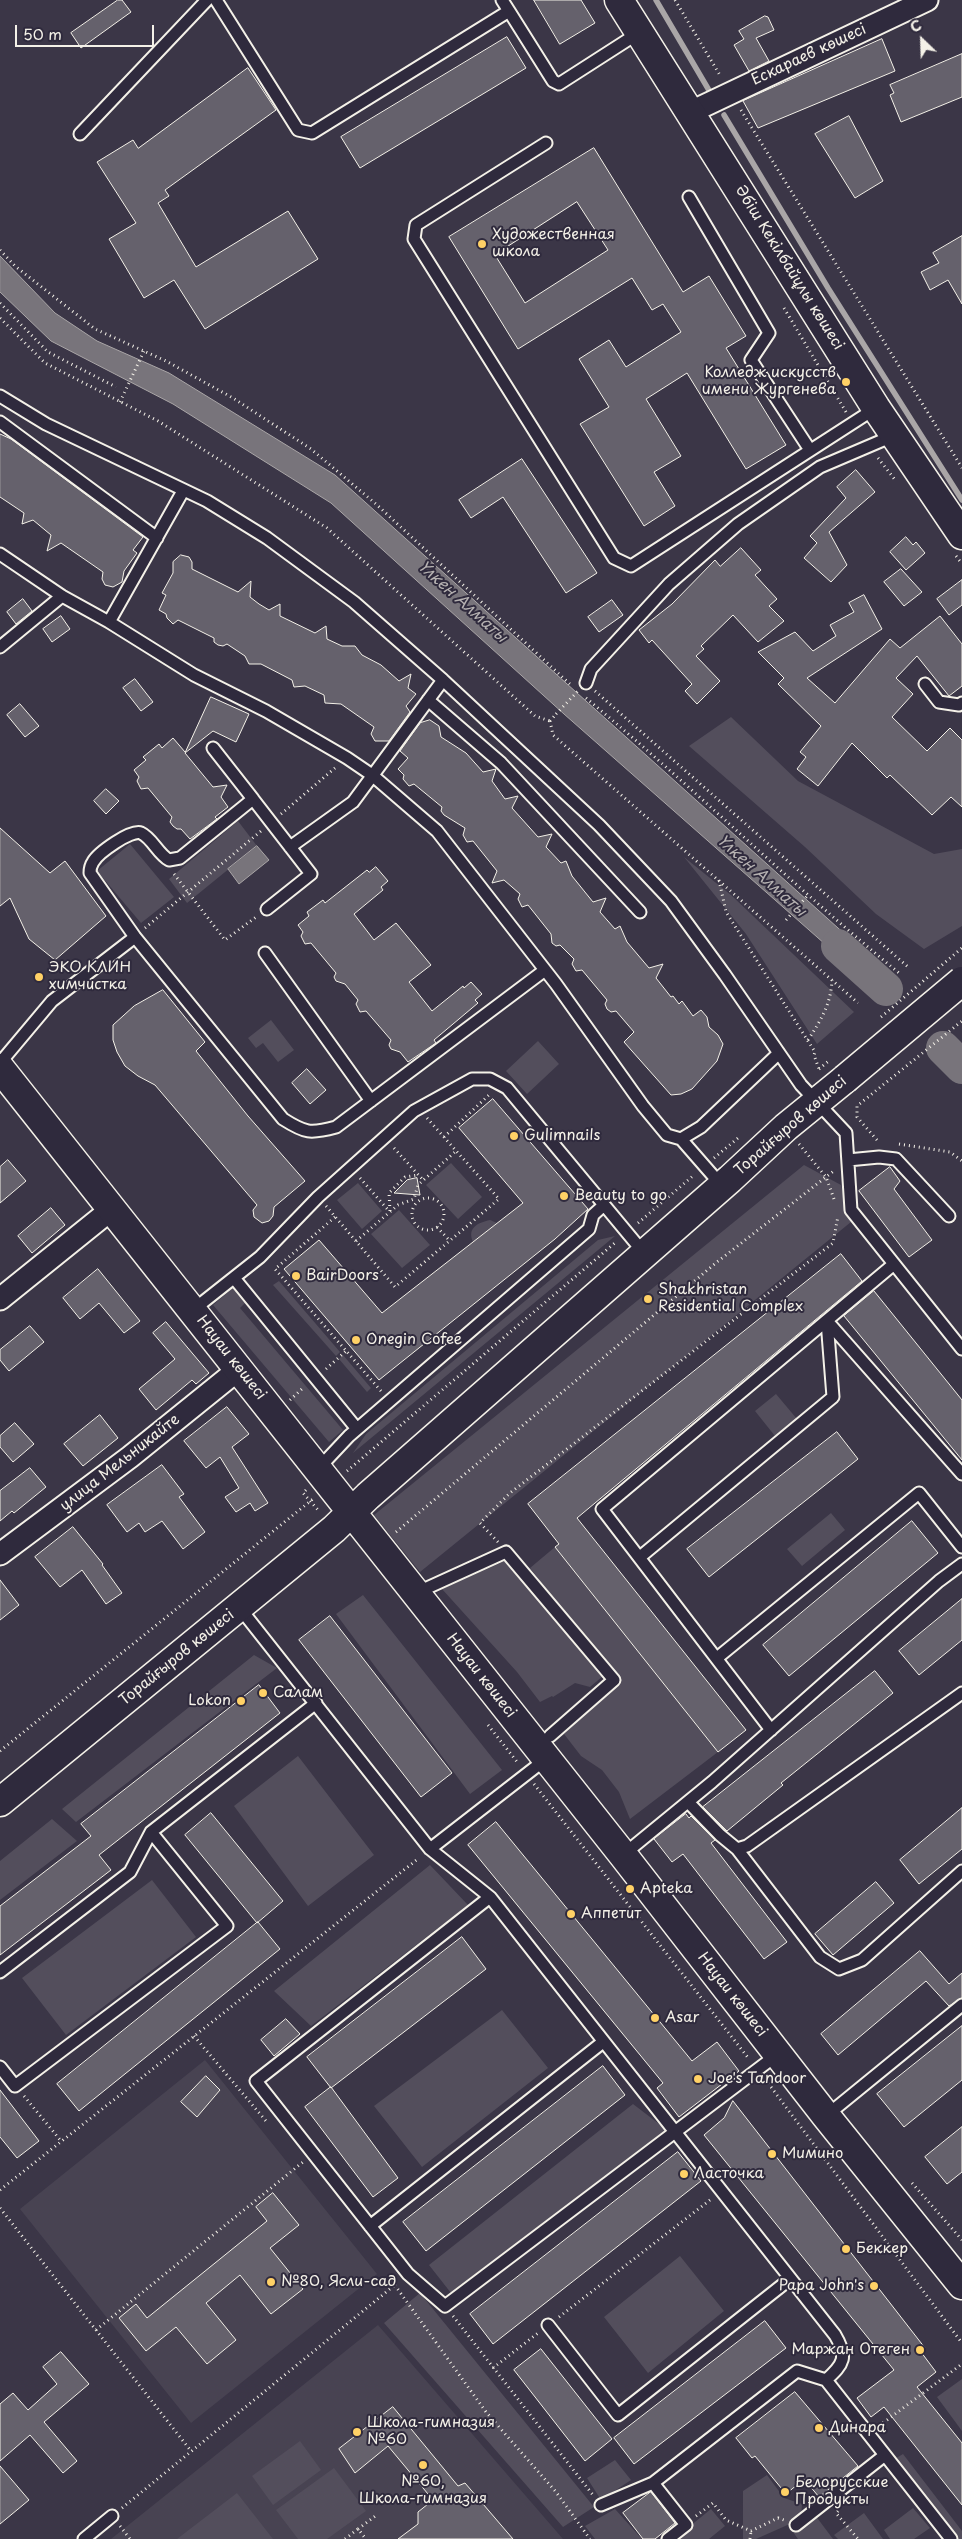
<!DOCTYPE html>
<html>
<head>
<meta charset="utf-8">
<style>
	body { margin:0 }
	#map { position:relative; width:962px; height:2539px; overflow:hidden; background:#3b3647; font-family:"Playpen Sans",sans-serif }
	canvas { display:block }
	.north { position:absolute; left:897px; top:15px; width:50px; height:50px; -webkit-text-stroke:4px #2f2a3d; paint-order:stroke; rotate:336deg; font-size:14px; font-weight:700; line-height:20px; text-align:center; color:#f4f1e8 }
	.north::after { content:''; display:block; margin:auto; width:18px; height:22px; background:#f4f1e8; clip-path:polygon(50% 0,100% 100%,50% 72%,0 100%) }
	.scale { position:absolute; left:15px; top:25px; width:139px; height:22px; box-sizing:border-box; border:2px solid #f4f1e8; border-top:0; padding-left:6px; font-size:15px; line-height:18px; white-space:nowrap; color:#f4f1e8; -webkit-text-stroke:4px #2f2a3d; paint-order:stroke }
</style>
</head>
<body>
<div id="map">
<canvas width="962" height="2539"></canvas>
<div class="north">С</div>
<div class="scale">50 m</div>
</div>
<script>
const ctx = document.querySelector('canvas').getContext('2d');
ctx.lineJoin = 'round';
function paint(path, color) {
  ctx.fillStyle = color;
  ctx.fill(path, 'evenodd');
}
function trace(path, color, width, dash) {
  ctx.strokeStyle = color;
  ctx.lineWidth = width;
  ctx.lineCap = dash ? 'butt' : 'round';
  ctx.setLineDash(dash || []);
  ctx.stroke(path);
}
function drawText(font, color, halo, rows, align = 'center') {
  ctx.font = font + ' "Playpen Sans",sans-serif';
  ctx.lineWidth = 4;
  ctx.setLineDash([]);
  ctx.textBaseline = 'middle';
  ctx.strokeStyle = halo;
  ctx.fillStyle = color;
  for (const [text, x, y, turn = 0] of rows) {
    ctx.save();
    ctx.translate(x, y);
    ctx.rotate((+turn || 0) * Math.PI / 180);
    ctx.textAlign = isNaN(turn) ? turn : align;
    if (halo) ctx.strokeText(text, 0, 0);
    ctx.fillText(text, 0, 0);
    ctx.restore();
  }
}
paint(new Path2D(`
	M205,2060L377,2274L191,2423L20,2209Z
	M378,2325L563,2539H111Z`), '#484352');
paint(new Path2D(`
	M731,717L798,781L934,854L962,849V926L924,949L876,914L805,847L689,746Z
	M238,821L257,846L187,903L169,879Z
	M130,844L174,897L141,923L97,871Z
	M684,857L731,895L854,1012L817,1044L746,934Z
	M271,1020L294,1050L278,1062L263,1043L256,1048L248,1038Z
	M538,1041L559,1064L527,1094L506,1071Z
	M451,1163L482,1197L458,1219L426,1185Z
	M804,1165L841,1185L851,1222L420,1572L374,1515Z
	M358,1183L382,1211L362,1229L337,1200Z
	M399,1210L430,1245L402,1268L371,1234Z
	M490,1220L497,1223L473,1242C467,1228 477,1223 490,1220Z
	M615,1236L353,1453L366,1434L598,1240Z
	M279,1281L340,1352L336,1356L273,1285Z
	M234,1287L246,1302L240,1308L343,1430L329,1442L213,1305Z
	M343,1355L371,1388L367,1392L339,1359Z
	M776,1394L797,1419L775,1436L755,1411Z
	M831,1513L845,1530L802,1566L787,1549Z
	M555,1547L718,1752L630,1819L619,1792L602,1770L581,1756L564,1734L619,1682L530,1568Z
	M507,1560L603,1676L590,1687L575,1683L553,1697L552,1696L540,1702L517,1672L442,1589Z
	M363,1595L502,1770L470,1794L336,1614Z
	M254,1655L277,1668L76,1822L62,1809Z
	M298,1756L374,1855L308,1906L234,1806Z
	M52,1819L77,1841L0,1900V1861Z
	M430,1865L468,1905L311,2026L274,1991Z
	M152,1880L196,1937L66,2035L22,1978Z
	M502,2010L548,2068L422,2167L374,2106Z
	M633,2104L667,2130L451,2293L429,2265Z
	M680,2256L724,2311L648,2373L604,2317Z
	M420,2293L594,2507L563,2527L384,2323Z
	M962,2379V2431L937,2397Z
	M300,2441L321,2470L273,2505L252,2476Z
	M903,2454L962,2531V2539H954L893,2460Z
	M615,2460L631,2480L601,2500L587,2478Z
	M334,2468L366,2511L327,2539H298L276,2510Z
	M767,2475L784,2498L802,2504L801,2519L756,2539H743V2491Z
	M237,2493L273,2539H177Z
	M913,2508L930,2528L914,2539H890L884,2530Z
	M615,2509L642,2539H595L585,2526Z
	M711,2509L725,2526L709,2539H674Z
	M864,2513L883,2539H838L834,2535Z
	M815,2515L833,2539H798L793,2532Z`), '#534e5c');
const water = new Path2D(`
	M0,256L55,313L97,341L169,373L335,475L868,955L873,977L854,969L834,952L564,714L331,503L173,404L51,341L0,292Z
	M257,846L269,860L239,884L228,869Z`);
paint(water, '#78747b');
trace(water, '#aaa6a7', 1);
trace(new Path2D(`
	M656,0L710,92
	M724,115L828,288L962,500`), '#aaa6a7', 5.5);
trace(new Path2D(`
	M838,946L886,989
	M943,1048L962,1067`), '#78747b', 34);
const building = new Path2D(`
	M118,0H122L131,12L81,48L71,33Z
	M534,0H581L595,23L560,44Z
	M765,16L768,17L774,30L756,38L769,61L749,71L734,45L744,39L739,31Z
	M507,37L526,68L360,168L341,137Z
	M882,39L895,71L758,128L743,101Z
	M962,54V97L901,122L890,95L894,93L890,85Z
	M248,68L276,110L165,190L169,196L158,203L196,267L288,211L318,259L205,329L174,280L144,298L109,239L136,223L97,162L133,140L138,148Z
	M849,116L883,181L855,198L815,134Z
	M594,148L683,292L709,276L746,336L726,348L786,445L746,469L687,373L646,399L681,456L654,472L675,506L644,526L580,424L609,407L579,359L609,340L626,367L681,332L663,304L652,310L632,278L518,349L449,237ZM577,202L608,250L525,303L495,255Z
	M962,236V304L948,280L930,290L921,272L939,263L933,253Z
	M0,434L11,439L143,537L133,550L137,553L124,571L122,582L113,587L105,585L102,579L103,572L61,543L47,551L51,535L33,520L22,524L24,513L0,497Z
	M522,459L597,573L566,593L503,497L471,518L459,500Z
	M856,470L875,492L829,532L847,565L831,582L804,558L817,543L810,536L846,498L837,487Z
	M906,537L913,545L916,542L925,553L906,570L890,552Z
	M741,548L761,570L755,575L777,599L769,606L784,621L758,642L733,615L701,646L704,649L696,656L720,681L697,704L685,691L692,684L652,640L649,643L639,630L672,604L715,560L720,566Z
	M181,555L189,557L192,562V569L238,592L251,581L250,597L259,604L269,610L280,604V616L315,633L326,626L327,639L342,646H355L362,655L381,665L399,681L411,674L408,688L416,694L406,706L410,712L389,741H375L371,734L374,727L341,704L325,703L324,695L305,686L294,687L292,680L261,664H249L245,656L227,644L223,646L218,645L214,642V638L178,620L173,624L167,618L166,614L159,610L166,595L162,593L173,573V562Z
	M901,569L922,592L904,606L884,582Z
	M962,580V605L949,615L937,599Z
	M864,595L882,629L807,678L835,703L890,639L900,648L940,616L962,644V686L949,696L917,656L896,678L913,694L892,717L927,751L950,728L962,740V807L951,797L932,815L890,775L887,778L852,743L818,786L797,769L806,757L800,752L821,726L778,684L784,678L758,652L795,632L813,651L836,636L830,625L854,612L849,603Z
	M23,599L32,611L16,624L7,612Z
	M612,600L623,615L599,632L588,617Z
	M61,616L70,629L52,642L43,629Z
	M135,679L153,702L141,711L123,688Z
	M211,697L249,714L236,742L213,731L185,753L213,787L227,785L221,797L228,807L215,817L217,819L190,839L181,829H177L173,826L170,822L172,817L148,788L141,789L137,781L139,777L134,770L146,760L143,757L159,744L162,748L173,738L185,752Z
	M20,704L39,726L25,737L7,715Z
	M430,720L439,726L441,737L466,753L483,772L496,769L492,781L505,799L518,796L512,808L538,837L552,834L546,847L561,863L566,861L572,876L593,902L606,898L600,912L615,929L620,926L627,942L649,968L663,964L656,978L671,997L673,996L679,1004L682,1001L693,1016L701,1010L707,1017L709,1027L718,1035L723,1044L717,1061L692,1089L681,1094L671,1095L624,1042L634,1032L616,1011L611,1012L607,1009L605,1004L607,1000L582,970L576,971L572,964L574,959L560,945L556,946L552,943L551,934L528,905L522,907L518,899L520,894L504,880L492,883L497,871L473,841L467,842L463,835L465,828L444,815L441,811L442,807L414,784L409,786L403,779L404,775L398,769L408,758L400,751L420,723Z
	M106,789L119,801L106,814L94,801Z
	M0,828L50,873L65,861L106,916L55,960L29,939L10,898L0,906Z
	M376,867L388,881L381,887L383,890L354,914L374,940L396,923L431,965L409,982L432,1011L463,986L464,988L471,982L482,994L475,1000L478,1003L434,1040L436,1043L408,1062L400,1052L391,1049L389,1045L391,1040L366,1011L360,1012L356,1004L358,1000L345,984L336,981L334,977L336,973L311,943L305,944L301,936L303,932L298,925L309,916L307,912L323,900L325,903L367,870L369,872Z
	M163,990L205,1042L196,1051L248,1116L305,1181L274,1207L273,1216L269,1221L262,1223L254,1217L253,1210L257,1205L155,1085L138,1076L125,1066L117,1052L113,1040V1025L134,1006Z
	M307,1069L326,1090L310,1104L292,1083Z
	M493,1099L588,1209L555,1239L379,1380L284,1269L319,1240L382,1313L523,1203L459,1128Z
	M8,1160L26,1181L0,1203V1167Z
	M890,1167L900,1181L894,1189L932,1240L909,1257L859,1191Z
	M417,1178L420,1195L394,1193L407,1180Z
	M51,1208L65,1225L32,1253L18,1236Z
	M841,1254L862,1281L577,1518L746,1730L718,1752L555,1547L559,1544L528,1504Z
	M98,1269L140,1321L124,1333L99,1303L80,1319L63,1298Z
	M874,1291L962,1400V1460L844,1316Z
	M166,1322L209,1373L196,1384L192,1380L156,1410L139,1389L175,1359L153,1333Z
	M30,1326L44,1342L9,1371L0,1360V1350Z
	M227,1407L249,1434L232,1447L268,1503L255,1511L250,1503L236,1512L225,1497L239,1488L220,1457L206,1468L184,1441Z
	M100,1415L118,1438L83,1466L64,1444Z
	M15,1423L34,1444L13,1462L0,1447V1436Z
	M837,1432L858,1459L709,1577L687,1549Z
	M162,1465L184,1494L179,1497L205,1532L183,1549L162,1521L145,1532L139,1523L127,1532L107,1505Z
	M30,1468L46,1487L14,1513L12,1511L0,1521V1491Z
	M912,1521L938,1553L789,1676L763,1645Z
	M73,1527L103,1564L102,1565L122,1593L106,1604L82,1570L60,1587L35,1557Z
	M0,1580L19,1605L0,1620Z
	M962,1599V1640L919,1675L899,1651Z
	M330,1616L452,1773L421,1797L299,1640Z
	M875,1671L893,1693L781,1783L783,1785L727,1831L703,1807Z
	M259,1685L280,1713L99,1855L111,1870L0,1955V1906L91,1836L81,1824Z
	M962,1808V1849L919,1884L900,1860Z
	M211,1813L283,1901L257,1923L185,1835Z
	M686,1814L689,1818L691,1816L715,1840L711,1843L787,1942L764,1959L683,1854L672,1862L654,1839Z
	M496,1822L692,2061L717,2042L739,2071L679,2117L657,2088L663,2083L468,1845Z
	M876,1882L894,1903L833,1955L815,1934Z
	M258,1922L280,1949L79,2111L57,2084Z
	M462,1937L486,1969L331,2088L307,2057Z
	M920,1951L949,1984L962,1973V1998L949,2006L926,1981L838,2055L821,2034Z
	M286,2019L300,2034L274,2056L261,2040Z
	M962,2026V2080L904,2127L877,2094Z
	M603,2066L625,2095L426,2251L403,2222Z
	M206,2076L220,2090L197,2117L181,2102Z
	M331,2087L398,2178L373,2197L305,2107Z
	M0,2090L39,2141L17,2158L0,2137Z
	M733,2101L925,2348L921,2352L936,2372L917,2387L962,2443V2505L884,2407L871,2417L857,2398L894,2370L704,2135L724,2118Z
	M962,2127V2172L947,2184L925,2157Z
	M678,2152L701,2181L493,2344L470,2314Z
	M273,2193L299,2225L270,2248L303,2289L271,2314L240,2275L206,2303L236,2340L207,2364L176,2327L146,2351L119,2318L136,2304L147,2318L267,2221L256,2207Z
	M765,2321L786,2348L634,2464L614,2438Z
	M541,2349L612,2439L585,2461L514,2370Z
	M61,2352L89,2384L44,2422L77,2461L63,2473L30,2435L0,2461V2404L13,2393L28,2410L57,2384L43,2367Z
	M795,2392L858,2466L819,2497L804,2479L786,2494L755,2456L752,2458L736,2438Z
	M393,2407L458,2486L465,2483L513,2539H398L418,2524V2512L433,2500L388,2446L355,2473L339,2449Z
	M0,2466L29,2500L0,2524Z
	M651,2492L675,2523L655,2539H643L623,2513Z`);
paint(building, '#65616c');
trace(building, '#f4f1e8', 1);
const lane = new Path2D(`
	M216,0L298,130L312,133L509,11L502,0
	M509,11L553,81L559,84L640,32
	M80,134L207,0
	M546,143L416,225L414,239L614,558L631,566L876,408
	M689,197L769,333L751,360L810,450
	M0,396L46,424L207,501L267,538L354,602L443,680L599,825L671,901L725,975L801,1085L846,1133L851,1210L962,1349
	M0,422L157,538
	M0,554L62,596L109,622L194,675L266,711L347,758L372,775L437,831L556,984L643,1106L667,1135L681,1139L722,1186
	M109,622L183,491
	M0,647L62,596
	M586,683L591,669L669,584L738,524L820,467L895,435
	M925,684L939,702L959,705L962,703
	M428,700L501,763L640,912
	M213,748L253,799
	M290,847L353,802L443,680
	M267,909L311,874L253,799L180,858L169,860C158,854 152,838 141,833C131,829 98,853 93,862C91,865 90,870 90,873L135,937L283,1119C305,1133 310,1134 336,1127L545,970
	M265,953L371,1101
	M0,1063L52,1001L135,937
	M681,1139L701,1127L779,1053
	M848,1160L879,1157L896,1159L949,1216
	M234,1278L357,1429
	M193,1310L260,1257L318,1197L414,1111L472,1079H490L507,1088L644,1253
	M827,1321L962,1474
	M318,1469L349,1436L589,1229L593,1215L604,1205
	M640,1557L833,1397L827,1321
	M416,1593L506,1552L614,1680L550,1736
	M239,1607L430,1849L490,1897L256,2081L408,2274L445,2306L778,2054
	M717,1658L919,1493L962,1547
	M771,1730L602,1509L894,1264
	M688,1802L720,1835L737,1849L747,1846L962,1693
	M430,1849L546,1759
	M737,1849L820,1957L839,1969L862,1960L962,1871
	M623,1855L712,1782L939,1581L962,1564
	M490,1897L835,2335C848,2357 844,2364 826,2380L951,2539
	M0,1972L130,1872L151,1832L316,1703
	M0,2067L15,2086L227,1926L151,1832
	M826,2116L962,2005
	M370,2226L603,2042
	M548,2325L618,2415L790,2279
	M653,2483L686,2525L668,2539
	M601,2505L653,2483L797,2371L826,2380
	M796,2525L885,2455
	M84,2539L112,2516`);
const street = new Path2D(`
	M691,112L927,0
	M0,1299L113,1208
	M0,1554L130,1457L239,1369`);
const secondary = new Path2D(`
	M619,0L876,408L962,535
	M0,1068L623,1855L826,2116L962,2285
	M0,1802L334,1529L368,1496L730,1179L786,1127L845,1079`);
trace(lane, '#f4f1e8', 15);
trace(street, '#f4f1e8', 25);
trace(secondary, '#f4f1e8', 31);
trace(new Path2D(`
	M675,0L721,77
	M741,110L962,468
	M0,250L15,266L95,329L166,361L233,398L311,449L376,504L572,686
	M0,303L48,352L116,387
	M784,308L846,412
	M0,318L45,363L158,421L327,528L535,716L550,721
	M120,402L144,351
	M878,458L896,481
	M956,556L962,564
	M595,691L908,967
	M586,698C693,787 792,885 899,973
	M550,721L553,735L858,1003
	M550,721L556,714
	M281,814L335,768
	M174,874L225,940L256,917
	M719,880L726,912L815,1052L814,1055L819,1069L817,1071
	M786,920L808,895
	M145,928L261,831
	M808,1040C821,1020 831,1004 832,980
	M444,1137L490,1094
	M877,1140L857,1117V1106L962,1021
	M799,1144L826,1177L834,1199
	M899,1144L950,1152L962,1161
	M394,1148L424,1181
	M714,1158L738,1138
	M360,1178L389,1211
	M412 1214a16 16 0 1 1 32 0a16 16 0 1 1-32 0Z
	M326,1206L395,1287L499,1199L427,1118
	M390,1211L389,1193L405,1177L418,1175
	M335,1217L275,1269L381,1391
	M638,1223L694,1175
	M437,1227L450,1241
	M356,1241L398,1205L414,1199L418,1185L456,1151
	M326,1369L346,1351
	M290,1400L304,1387
	M347,1471L616,1242
	M306,1490L303,1493L318,1510
	M396,1532L717,1262L835,1170
	M498,1542L480,1523L510,1493L833,1243L838,1216
	M488,1725L518,1763
	M0,1751L313,1499
	M534,1784L749,2059
	M194,2036L266,2121
	M765,2079L962,2343
	M24,2096L61,2141
	M912,2183L962,2240
	M0,2190L419,1858
	M0,2208L191,2451
	M389,2277L486,2412L556,2492L590,2539
	M453,2316L593,2495
	M559,2317L710,2200
	M96,2330L303,2162
	M493,2368L538,2333
	M879,2426L962,2364
	M122,2508L396,2284
	M838,2511L836,2513L858,2539
	M696,2516L713,2503L726,2520L751,2531L778,2518L784,2520
	M120,2526L130,2539
	M358,2529L378,2514
	M345,2539L358,2529L366,2539
	M750,2539L751,2531`), '#f4f1e8', 3, [1, 4]);
trace(lane, '#2f2a3d', 11);
trace(street, '#2f2a3d', 21);
trace(secondary, '#2f2a3d', 28);
const secondaryBridge = new Path2D(`
	M845,1079L962,981`);
trace(secondaryBridge, '#f4f1e8', 31, []);
trace(new Path2D(`
	M556,714L578,691
	M881,1017L962,948
	M819,1069L830,1060`), '#f4f1e8', 3, [1, 4]);
trace(secondaryBridge, '#2f2a3d', 28);
for (const [x, y, r, color] of [
	[482,244,5,"#ffd166"],
	[846,382,5,"#ffd166"],
	[39,977,5,"#ffd166"],
	[514,1136,5,"#ffd166"],
	[564,1196,5,"#ffd166"],
	[296,1276,5,"#ffd166"],
	[648,1299,5,"#ffd166"],
	[356,1340,5,"#ffd166"],
	[263,1693,5,"#ffd166"],
	[241,1701,5,"#ffd166"],
	[630,1889,5,"#ffd166"],
	[571,1914,5,"#ffd166"],
	[655,2018,5,"#ffd166"],
	[698,2079,5,"#ffd166"],
	[772,2154,5,"#ffd166"],
	[684,2174,5,"#ffd166"],
	[846,2249,5,"#ffd166"],
	[271,2282,5,"#ffd166"],
	[874,2286,5,"#ffd166"],
	[920,2350,5,"#ffd166"],
	[819,2428,5,"#ffd166"],
	[357,2432,5,"#ffd166"],
	[423,2465,5,"#ffd166"],
	[785,2492,5,"#ffd166"]
]) {
  const dot = new Path2D();
  dot.arc(x, y, r, 0, 2 * Math.PI);
  ctx.fillStyle = color;
  ctx.fill(dot);
  trace(dot, '#2f2a3d', 2);
}
drawText('15px', '#f4f1e8', '#2f2a3d', [
	["Ескараев көшесі",809,55,-25],
	["Әбіш Кекілбайұлы көшесі",789,268,58],
	["Торайғыров көшесі",791,1126,-41],
	["Науаи көшесі",231,1358,52],
	["улица Мельникайте",120,1463,-38],
	["Торайғыров көшесі",177,1658,-39],
	["Науаи көшесі",481,1676,52],
	["Науаи көшесі",732,1995,52]
]);
drawText('15px', '#f4f1e8', '#2f2a3d', [
	["Художественная",492,235],
	["школа",492,252],
	["Колледж искусств",836,373,"right"],
	["имени Жургенева",836,390,"right"],
	["ЭКО КЛИН",49,968],
	["химчистка",49,985],
	["Gulimnails",524,1136],
	["Beauty to go",574,1196],
	["BairDoors",306,1276],
	["Shakhristan",658,1290],
	["Residential Complex",658,1307],
	["Onegin Cofee",366,1340],
	["Салам",273,1693],
	["Lokon",231,1701,"right"],
	["Apteka",640,1889],
	["Аппетит",581,1914],
	["Asar",665,2018],
	["Joe's Tandoor",708,2079],
	["Мимино",782,2154],
	["Ласточка",694,2174],
	["Беккер",856,2249],
	["№80, Ясли-сад",281,2282],
	["Papa John's",864,2286,"right"],
	["Маржан Отеген",910,2350,"right"],
	["Школа-гимназия",367,2423],
	["№60",367,2440],
	["Динара",829,2428],
	["№60,",423,2482,"center"],
	["Школа-гимназия",423,2499,"center"],
	["Белорусские",795,2483],
	["Продукты",795,2500]
], 'left');
drawText('italic 16px', '#b6b2b2', '#2f2a3d', [
	["Үлкен Алматы",462,602,42],
	["Үлкен Алматы",761,876,42]
]);
</script>
</body>
</html>
